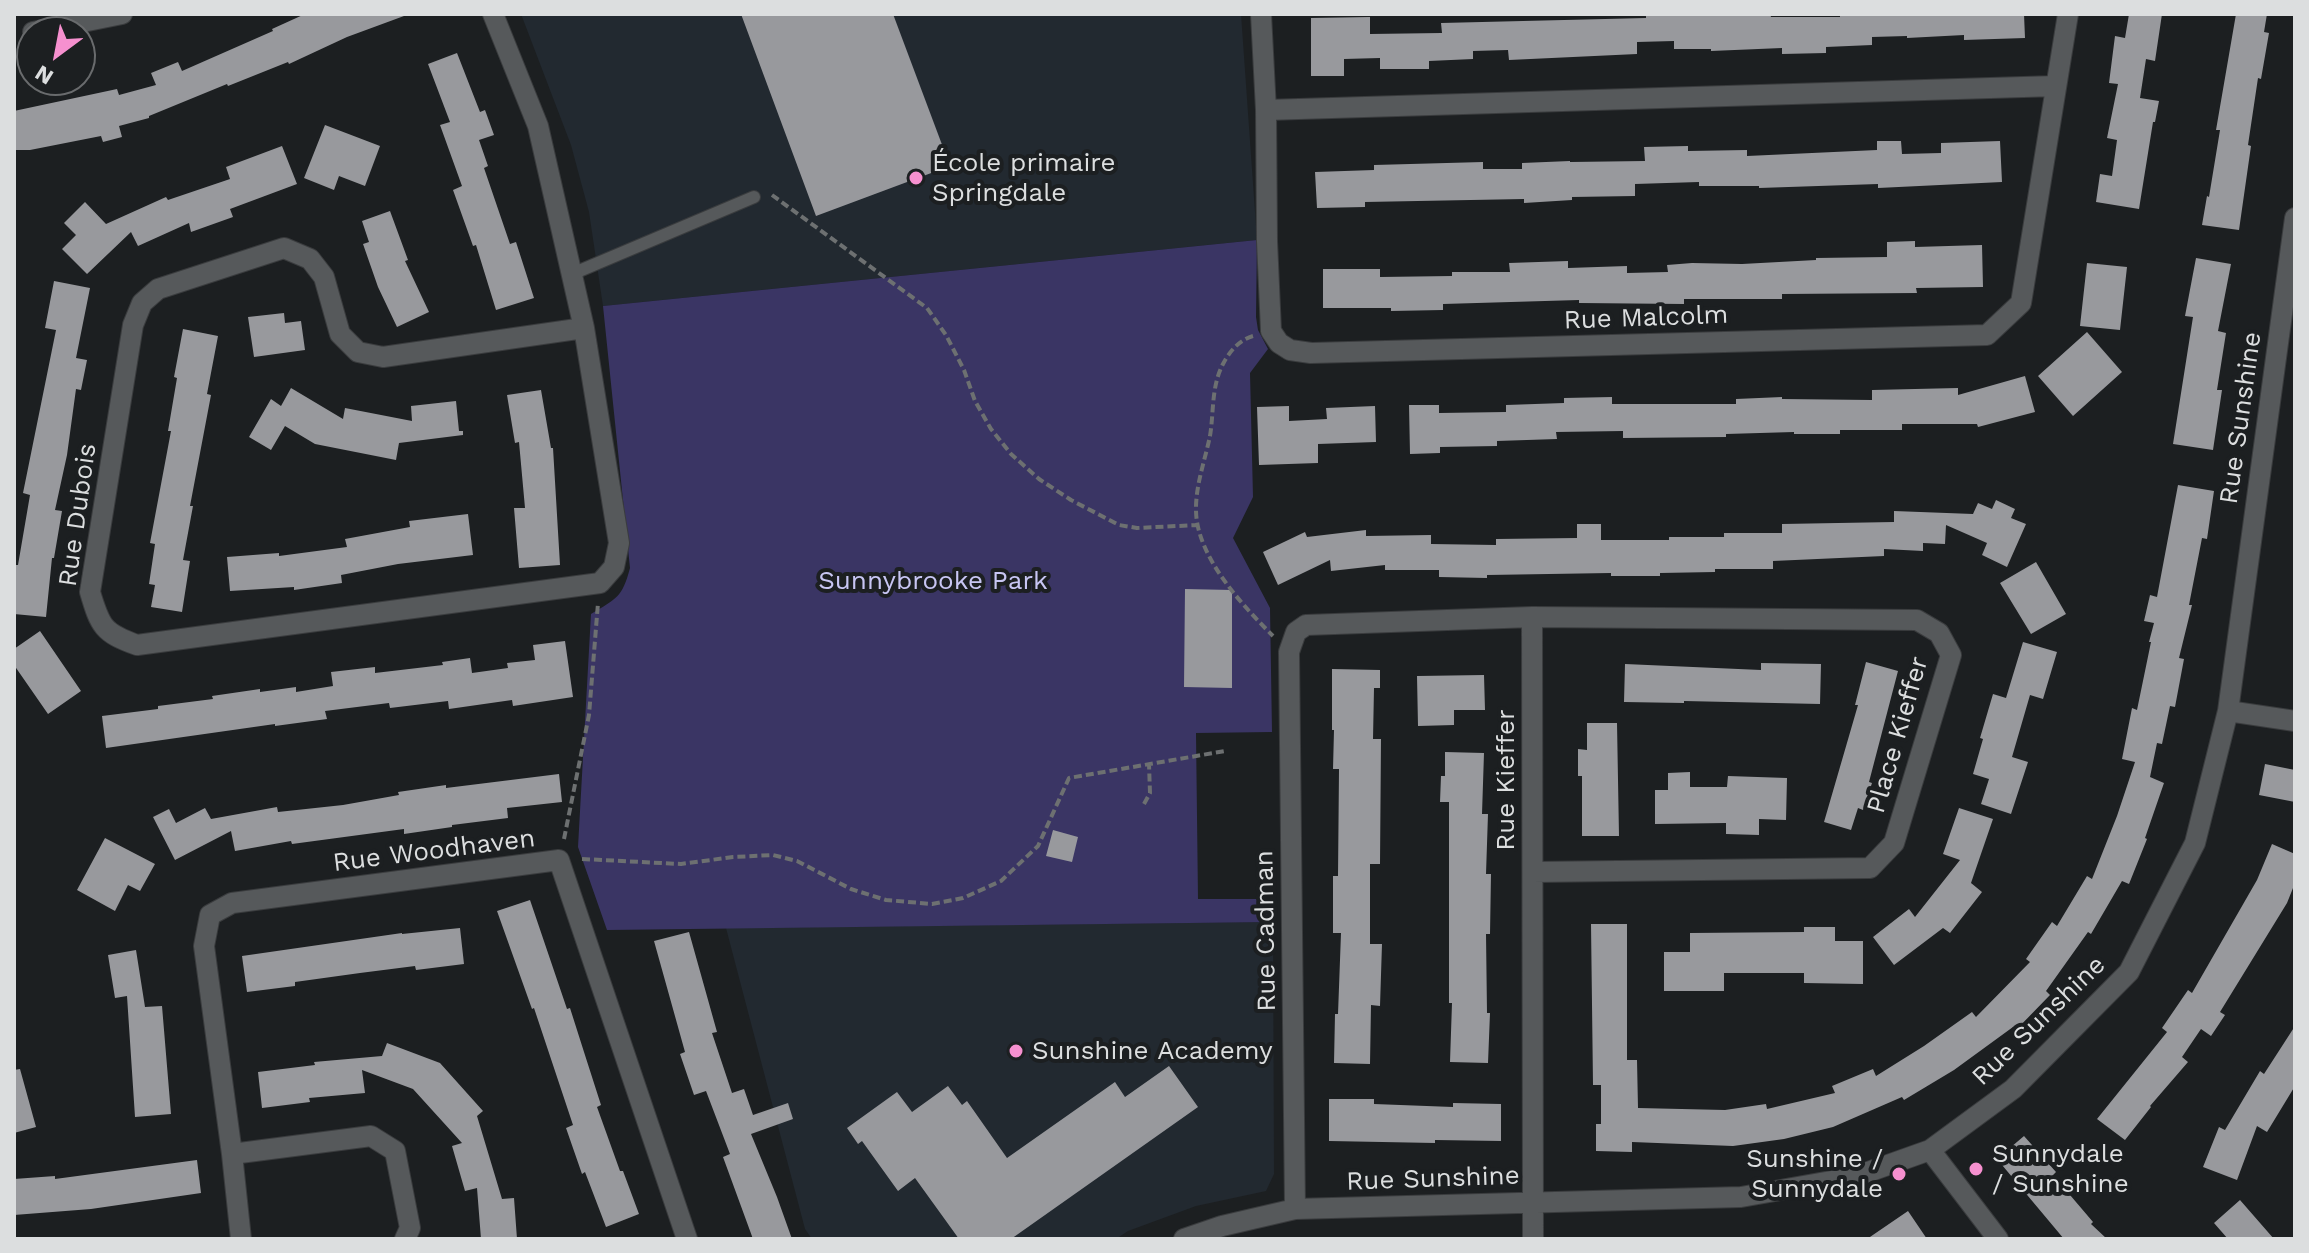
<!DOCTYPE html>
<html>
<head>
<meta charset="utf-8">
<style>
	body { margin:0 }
	#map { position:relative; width:2309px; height:1253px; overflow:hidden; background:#1c1f21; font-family:"Work Sans",sans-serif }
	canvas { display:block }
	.frame { position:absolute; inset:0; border:16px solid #dcdedf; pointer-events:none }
	.north { position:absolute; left:16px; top:16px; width:80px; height:80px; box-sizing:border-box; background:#1c1f21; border:2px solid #696b6d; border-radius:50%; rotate:212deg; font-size:22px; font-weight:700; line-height:32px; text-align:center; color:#dcdedf }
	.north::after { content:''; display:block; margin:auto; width:28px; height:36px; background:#f690cf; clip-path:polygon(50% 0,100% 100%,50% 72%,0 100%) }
</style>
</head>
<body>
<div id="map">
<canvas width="2309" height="1253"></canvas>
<div class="frame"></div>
<div class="north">N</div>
</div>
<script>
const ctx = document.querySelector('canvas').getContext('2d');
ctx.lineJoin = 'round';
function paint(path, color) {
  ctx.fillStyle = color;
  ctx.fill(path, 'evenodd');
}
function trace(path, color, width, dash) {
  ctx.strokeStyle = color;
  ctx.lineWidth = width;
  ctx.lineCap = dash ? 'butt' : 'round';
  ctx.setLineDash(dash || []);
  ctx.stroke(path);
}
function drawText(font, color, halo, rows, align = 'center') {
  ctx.font = font + ' "Work Sans",sans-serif';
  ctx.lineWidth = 8;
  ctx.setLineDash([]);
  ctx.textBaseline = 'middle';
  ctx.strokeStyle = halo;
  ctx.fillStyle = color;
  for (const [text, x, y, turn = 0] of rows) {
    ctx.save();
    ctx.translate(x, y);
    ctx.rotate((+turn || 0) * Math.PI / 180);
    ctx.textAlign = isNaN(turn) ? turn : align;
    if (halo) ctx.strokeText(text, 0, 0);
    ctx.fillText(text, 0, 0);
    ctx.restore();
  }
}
paint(new Path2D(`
	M521,14H1241L1257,240L603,306L589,212L571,145Z
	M1273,922L1274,1174L1266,1191L1196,1206L1128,1231L1116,1239H812L805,1229L726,928Z`), '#222930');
paint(new Path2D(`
	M1257,240L1256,317L1258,330L1268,349L1250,373L1253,497L1233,538L1270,608L1272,732L1196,733L1198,899H1274L1273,922L607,930L578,847L591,614C617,598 622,598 630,568L603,306Z`), '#3a3564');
paint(new Path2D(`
	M305,14H404V16L347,37L289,64L288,62L228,86L227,84L149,116V118L119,126L122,137L103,142L101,136L30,150H14V111L117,89L119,95L156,85L151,73L178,62L182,71L273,31L272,29Z
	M741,14H893L950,166L816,216Z
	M1646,14H1770L1771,17H1840V14H2024L2025,38L1964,40V35L1907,38V36L1872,37V45L1826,47V53L1782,54V48L1711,51V49H1674V41L1637,42V54L1509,60L1508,50L1473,51V59L1429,61V69H1380V58L1344,59V76H1311V18L1370,17V34L1442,33L1441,23L1646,18Z
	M2129,14H2162L2155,61L2146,59L2140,98L2159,101L2155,122H2153L2139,209L2096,202L2100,174L2112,176L2117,140L2107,138L2118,84L2109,83L2115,36L2125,38Z
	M2236,14H2267L2264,32L2269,33L2261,79L2258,78L2248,145L2251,146L2239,230L2202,225L2207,196L2209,197L2220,130H2216Z
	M457,53L480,112L485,110L494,135L479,140L488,166L484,168L510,244L516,242L534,298L496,310L476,245L473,246L453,190L462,186L440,125L450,122L428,64Z
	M325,125L380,146L365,186L339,176L334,190L304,178Z
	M1877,141H1901L1902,154L1941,153V143L2000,141L2002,182L1878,188V184L1759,188V186H1699V182L1635,184V196L1572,197V200L1524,203V199L1365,202V207L1317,208L1315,172L1374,170V165L1483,162V169H1522V163L1570,161V162L1645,161L1644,147L1688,146V151L1747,150V156L1877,150Z
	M282,146L297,184L230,209L233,217L191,232L189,223L138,246L131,232L87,274L62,249L76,235L64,223L85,202L106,224L166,197L168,200L230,179L226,167Z
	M390,211L408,260L405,261L429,312L397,327L378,287L363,244L369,242L362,221Z
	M1915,241V247L1982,245L1983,287L1916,288L1917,293L1782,294V299H1684V304L1579,303V300L1443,304V310L1391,311V308H1323V269H1380V277L1452,276V272H1510L1509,263L1568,261V268L1627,266V273L1668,272L1667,265L1692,263L1742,264L1816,260V258L1887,257V242Z
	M2196,258L2231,264L2218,331L2226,333L2217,390H2222L2213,450L2173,444L2193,317L2185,316Z
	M2087,263L2127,267L2120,330L2080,326Z
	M54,281L90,288L76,358L87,360L81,390L76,389L67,455L55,510L62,511L54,558H52L46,617L14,614V565H18L30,495L23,493L56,330L45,328Z
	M284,313L285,323L301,321L305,350L254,357L248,317Z
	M183,329L218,336L207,394L211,395L190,506H193L183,560L190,561L182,612L151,607L155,585L149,584L155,544L150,543L171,431H168L177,378L174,377Z
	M2087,332L2122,372L2073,416L2038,376Z
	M2025,376L2035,412L1978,427L1977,424H1902V430H1840V434H1794V432L1726,434V437L1623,438V431L1556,432L1557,439L1497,441V446L1440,447V453L1410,454L1409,405H1439V413L1506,412V405L1564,403V398L1612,397V404H1736V399L1782,397V399L1872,400V390L1958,388V395Z
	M291,388L343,419L345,408L412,421L411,406L456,401L459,431H463V435L399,443L396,460L315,444L285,426L271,450L249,437L271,399L281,406Z
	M541,390L551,448H553L560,565L519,568L514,508H525L519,442L515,443L507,395Z
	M1289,406V421L1327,419L1326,408L1375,406L1376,442L1318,444V463L1259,465L1257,407Z
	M2178,485L2214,491L2207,539L2202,538L2189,605H2192L2179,658L2184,659L2175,707L2170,706L2162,744L2157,743L2150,777L2164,783L2145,838L2147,839L2129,884L2122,881L2091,934L2088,932L2046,991L2050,995L2016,1030L2013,1027L1954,1070L1904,1100L1902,1097L1833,1127L1784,1139L1733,1146L1632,1142V1152L1596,1151V1124H1601V1085H1593L1591,924H1627V1060H1637L1638,1108L1725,1110L1766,1104L1767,1109L1835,1093L1832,1086L1873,1069L1876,1076L1924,1046L1972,1012L1976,1017L2030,962L2026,959L2052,922L2057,926L2087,876L2092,879L2117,816L2135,762L2122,759L2132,708L2137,710L2151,642H2149L2154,623L2144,621L2150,595L2157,597Z
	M1996,500L2015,509L2011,518L2026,524L2007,567L1982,555L1987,543L1946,525L1945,544L1923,543V551L1884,549V556L1773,561V569H1715V572L1660,573V576H1611V573L1487,575V578L1439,577V570H1385V565L1331,571L1330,560L1278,585L1263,552L1305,532L1307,537L1366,530V536L1431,535V544L1496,545V539L1577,538V524H1601V540H1669V537H1724V533H1782V524L1894,522V511L1973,514L1978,503L1992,509Z
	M468,514L473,555L398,564L341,575L342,583L294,590V587L230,591L227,557L279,553V556L347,547L345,539L410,527L409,521Z
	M2036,562L2066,614L2031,634L2000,583Z
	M1185,589L1232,590V688L1184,687Z
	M40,631L81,691L48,714L14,665V649Z
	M565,641L573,697L513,706L512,700L449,709L448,701L390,708L389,703L325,711L327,719L275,726V724L106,748L102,716L158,709V706L213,699L212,696L260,689V692L296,687V692L333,686L331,672L375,667V673L443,665L442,662L470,658L472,673L508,668L507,663L535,660L533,645Z
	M2023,642L2057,652L2043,699L2030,695L2012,757L2028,762L2011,814L1981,804L1989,779L1973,774L1983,739L1980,738L1993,694L2006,698Z
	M1866,662L1898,671L1869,782L1872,783L1863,810L1858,808L1851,830L1824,822L1858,705H1855Z
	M1761,663L1821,664L1820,704L1684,701V703L1624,702L1625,664L1761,670Z
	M1332,669L1380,670V688H1374L1373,739H1381L1380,864H1370V944H1382L1380,1006L1371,1005L1370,1064L1334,1063L1335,1014H1338L1341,933H1333V876H1338L1339,769H1333L1334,730H1332Z
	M1484,675L1485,710H1454V725L1418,726L1417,676Z
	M1587,723H1617L1619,836H1582V776H1578V749L1587,750Z
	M1445,752L1484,753L1482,814H1488L1486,874H1491L1490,934H1486L1487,1013H1490L1488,1063L1450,1062L1452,1003H1449V802H1440L1441,776H1445Z
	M2265,764L2295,770V802L2259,795Z
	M1690,772V787H1727L1728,776L1787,778L1786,820L1759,819V835L1726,834V823L1655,824V790H1668V773Z
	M559,774L562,802L507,808L508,818L452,825V827L404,834V829L292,844L291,841L235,851L231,831L175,860L153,817L169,809L176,823L205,808L211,819L277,807L278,812L343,805L399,795L398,792L446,785V788Z
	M1959,808L1993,819L1971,883L1982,892L1950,933L1943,928L1894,965L1873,937L1909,909L1915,917L1960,860L1943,854Z
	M1053,830L1078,837L1072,862L1046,856Z
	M105,838L155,864L140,891L128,885L115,911L77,890Z
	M2272,844L2295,854V883L2287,903L2220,1012L2225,1015L2211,1036L2201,1029L2182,1057L2188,1062L2150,1106L2151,1107L2125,1140L2097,1119L2167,1032L2162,1028L2188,990L2192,993L2257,880Z
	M530,900L567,1009L570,1008L584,1052L601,1105L597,1107L620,1171H623L639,1214L606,1227L585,1172L582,1174L566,1128L573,1125L534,1008L532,1009L497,911Z
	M1804,927H1835V941H1863V984L1804,983V973H1724V991H1664V952H1690V933L1804,932Z
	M460,928L464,964L416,970L415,966L360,973L295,982V986L247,992L242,956L402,933V934Z
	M689,932L717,1032L712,1033L732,1093L744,1089L753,1115L788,1103L793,1119L751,1134L777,1197L792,1239H753L723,1157L730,1154L706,1091L694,1095L680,1054L685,1052L654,941Z
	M136,950L145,1007L162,1006L171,1114L135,1117L127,996L115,998L108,955Z
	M2295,1026V1086L2267,1132L2257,1126L2237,1180L2203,1167L2219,1127L2225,1130L2260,1071L2264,1074Z
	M387,1043L440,1063L483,1111L477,1116L502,1199L514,1198L517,1239H481L477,1188L465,1191L452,1146L462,1143L413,1089L362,1070L365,1093L309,1098L310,1102L262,1108L258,1072L315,1065L314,1062L382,1056Z
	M1169,1066L1198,1107L1011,1239H959L915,1178L898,1191L862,1141L858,1144L847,1128L897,1092L912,1112L948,1086L962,1105L967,1101L1007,1158L1115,1082L1125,1097Z
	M20,1069L36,1127L14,1133V1070Z
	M1329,1099H1374V1104L1453,1107V1103L1501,1104V1141L1435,1140V1143L1329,1141Z
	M2024,1136L2056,1172L2053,1175L2093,1222L2091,1224L2107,1239H2064L1997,1159Z
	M197,1160L201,1193L91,1209L14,1215V1179L55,1176V1179Z
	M2240,1200L2274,1239H2228L2214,1223Z
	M1908,1211L1927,1239H1867Z`), '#98999d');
const service = new Path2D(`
	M572,274L754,197`);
const minor = new Path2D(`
	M493,14L538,126L584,328L619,543L614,567L600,583L137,645C103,633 100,626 90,592L133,325L142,303L158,289L284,248L310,259L324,277L340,334L358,352L383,357L584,328
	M1261,14L1266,110L1267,241L1271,331L1279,343L1290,350L1311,353L1987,335L2021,303L2068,14
	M33,32L122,14
	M1266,110L2056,86
	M1532,617L1533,1239
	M2228,711L2295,721
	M1930,1150L1998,1239
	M232,1154L371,1136L395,1151L410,1228L405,1239
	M1295,1209L1289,652L1296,632L1306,625L1532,617L1917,620L1939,633L1951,655L1894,843L1870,868L1533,872
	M241,1239L232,1154L204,946L210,915L232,903L559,860L687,1239
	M1184,1239L1222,1226L1295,1209L1741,1197L1854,1177L1930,1150L2013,1089L2129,972L2195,843L2228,711L2295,218`);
trace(service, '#3a3c3e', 14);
trace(minor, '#3a3c3e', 22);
trace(new Path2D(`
	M772,195L927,308L946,335L964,370L975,401L991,429L1011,454L1039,479L1071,500L1119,525L1137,528L1197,525
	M1253,336C1239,340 1229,352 1223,364C1211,387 1214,412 1210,436C1204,465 1191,497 1198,527C1207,567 1244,607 1273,636
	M1144,804L1150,793L1149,764
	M564,839L589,715L598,603
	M582,859L681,864L733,857L773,855L797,861L851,889L886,900L932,904L963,898L1001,881L1038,846L1069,778L1225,751`), '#6d7071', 4, [8, 4]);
trace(service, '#56595b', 12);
trace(minor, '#56595b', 20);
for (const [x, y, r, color] of [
	[916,178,8,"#f690cf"],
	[1016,1051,8,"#f690cf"],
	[1976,1169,8,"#f690cf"],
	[1899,1174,8,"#f690cf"]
]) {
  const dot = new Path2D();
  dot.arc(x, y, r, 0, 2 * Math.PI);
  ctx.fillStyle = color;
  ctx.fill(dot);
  trace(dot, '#1c1f21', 3);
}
drawText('26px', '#dcdedf', '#1c1f21', [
	["École primaire",932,163],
	["Springdale",932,193],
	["Sunshine Academy",1032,1051],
	["Sunnydale",1992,1154],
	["/ Sunshine",1992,1184],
	["Sunshine /",1883,1159,"right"],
	["Sunnydale",1883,1189,"right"]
], 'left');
drawText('26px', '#dcdedf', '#1c1f21', [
	["Rue Malcolm",1646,318,-2],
	["Rue Sunshine",2241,418,-82],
	["Rue Dubois",78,515,-82],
	["Place Kieffer",1898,735,-74],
	["Rue Kieffer",1506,780,-90],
	["Rue Woodhaven",434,851,-7],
	["Rue Cadman",1266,931,-91],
	["Rue Sunshine",2039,1021,-44],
	["Rue Sunshine",1433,1179,-2]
]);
drawText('26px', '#c8c6f3', '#1c1f21', [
	["Sunnybrooke Park",933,581]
]);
</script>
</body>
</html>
